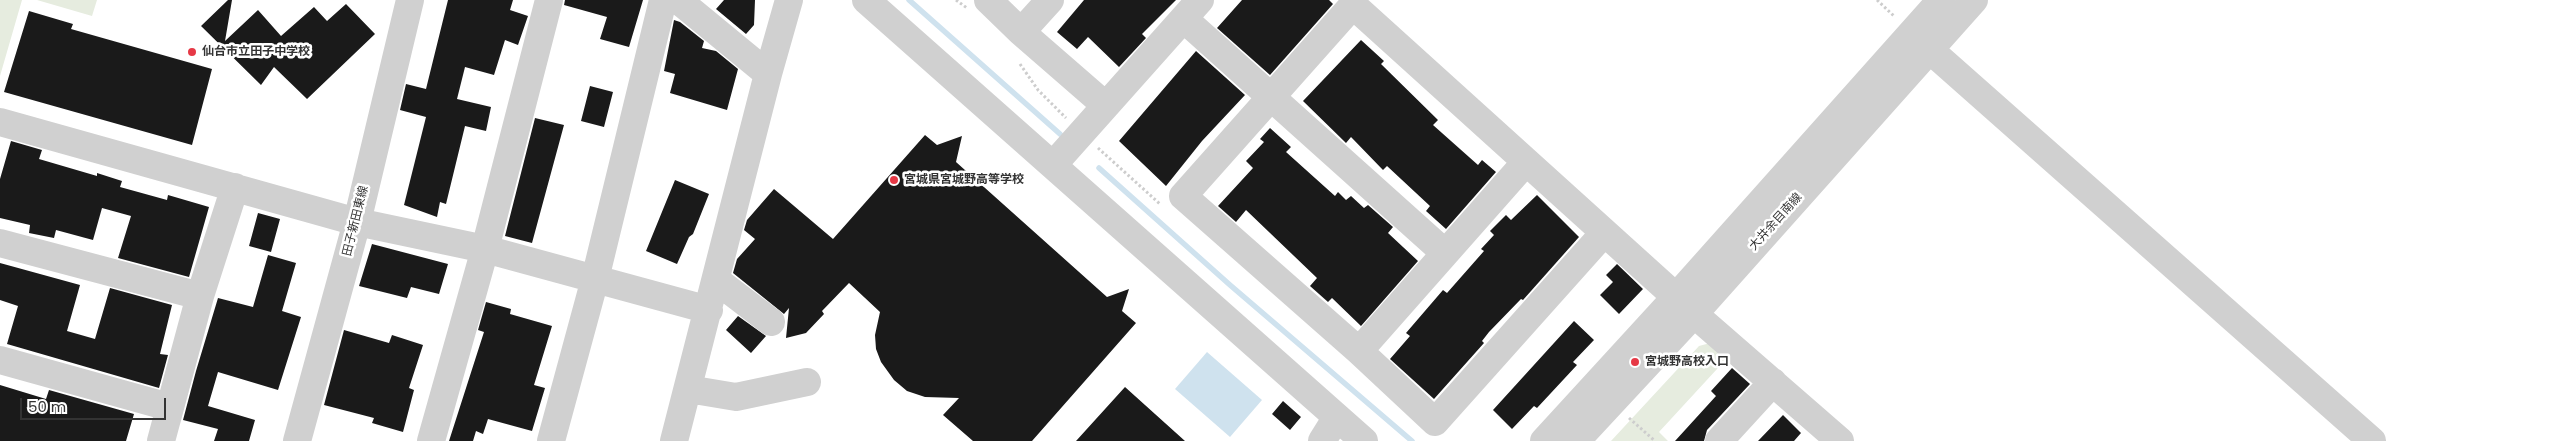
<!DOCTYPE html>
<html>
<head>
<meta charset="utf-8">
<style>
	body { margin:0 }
	#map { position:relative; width:2564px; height:441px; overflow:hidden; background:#fff; font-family:Poppins,sans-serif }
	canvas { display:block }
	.scale { position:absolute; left:20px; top:398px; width:146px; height:22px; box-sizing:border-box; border:2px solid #333; border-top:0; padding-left:6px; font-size:15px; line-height:18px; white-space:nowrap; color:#333; -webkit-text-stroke:4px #fff; paint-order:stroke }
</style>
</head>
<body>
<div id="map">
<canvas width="2564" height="441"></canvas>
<div class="scale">50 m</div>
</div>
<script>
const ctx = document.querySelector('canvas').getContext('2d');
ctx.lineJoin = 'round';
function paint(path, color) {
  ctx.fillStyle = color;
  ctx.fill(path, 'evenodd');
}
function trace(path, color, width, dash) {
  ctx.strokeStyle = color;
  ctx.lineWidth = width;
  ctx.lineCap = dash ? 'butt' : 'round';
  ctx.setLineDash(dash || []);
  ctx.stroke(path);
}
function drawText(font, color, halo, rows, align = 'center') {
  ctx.font = font + ' Poppins,"Noto Sans JP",sans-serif';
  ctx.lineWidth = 5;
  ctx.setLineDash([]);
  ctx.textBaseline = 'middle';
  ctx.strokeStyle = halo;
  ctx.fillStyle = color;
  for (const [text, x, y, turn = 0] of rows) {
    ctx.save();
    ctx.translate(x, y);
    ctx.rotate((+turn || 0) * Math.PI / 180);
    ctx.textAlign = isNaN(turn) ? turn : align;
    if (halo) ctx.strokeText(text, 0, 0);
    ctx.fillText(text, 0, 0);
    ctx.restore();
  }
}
paint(new Path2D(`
	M0,0H22L0,76Z
	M37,0H97L92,16Z
	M1714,342L1729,356L1659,432L1668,441H1611L1699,346Z`), '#e6ecdf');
paint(new Path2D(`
	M1207,352L1262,400L1230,437L1175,389Z`), '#cfe2ee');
trace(new Path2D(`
	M909,0L1060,134
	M1099,168L1230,285L1412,441`), '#cfe2ee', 5.5);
paint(new Path2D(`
	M228,0H232L225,41L258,10L281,36L314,7L327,21L346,4L375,34L307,99L274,67L261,85L201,26Z
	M448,0H513L510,10L528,16L518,45L505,40L494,75L465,67L457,99L491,107L486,131L465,126L446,204L440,202L437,217L404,205L426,117L400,110L406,84L426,89Z
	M565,0H643L629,47L600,39L607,17L564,5Z
	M724,0H755L754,25L746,34L716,9Z
	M1084,0H1176L1142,34L1146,38L1119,67L1088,37L1077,49L1057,32Z
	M1242,0H1329L1333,4L1270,75L1217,28Z
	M29,11L73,24L71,29L212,69L192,145L4,92Z
	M674,20L680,22L704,41L702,48L716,51L738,69L727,110L670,93L675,74L664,71Z
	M1361,40L1384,61L1381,64L1438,120L1433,125L1478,165L1482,160L1496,172L1446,229L1426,211L1430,206L1387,166L1383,170L1351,137L1346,143L1303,101Z
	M1196,51L1245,95L1202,141L1166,186L1119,141Z
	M590,86L613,92L604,127L581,121Z
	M535,118L564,125L532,243L505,236Z
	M1270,128L1291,147L1286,152L1335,196L1338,192L1346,200L1351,196L1364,208L1368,205L1393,227L1388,233L1418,261L1361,326L1332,298L1328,302L1310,286L1317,278L1246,210L1236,222L1218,206L1253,168L1246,161L1264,142L1260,139Z
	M925,135L937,145L962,136L956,162L1107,297L1129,289L1122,311L1136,323L1032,441H973L943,415L959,398L925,397L907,391L894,380L881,362L876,349L875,335L880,312L849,283L822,311L824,314L806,333L786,338L789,308L784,314L733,273L737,259L755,239L744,230L747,220L774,189L833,239Z
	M11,141L42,150L39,159L97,176V173L122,181L120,187L167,200L168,195L209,207L189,277L118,258L131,216L102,208L93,240L56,230L54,238L29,233L30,225L0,218V179Z
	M675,180L709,194L693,234L689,237L677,264L646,251Z
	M1537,195L1579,237L1523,300L1521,299L1489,332L1482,341L1484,343L1434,399L1390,359L1410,336L1406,333L1443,290L1447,293L1484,251L1481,249L1494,235L1490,231L1506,215L1511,220Z
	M258,213L280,219L271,252L249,246Z
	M372,244L448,264L439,294L411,287L407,298L359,286Z
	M268,255L296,263L282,311L301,317L278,390L218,372L208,406L255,420L249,441H214L218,429L183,420L196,371L218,298L253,307Z
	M0,263L80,285L67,331L95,339L110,288L172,305L160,354L168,355L159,388L7,344L18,306L0,300Z
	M1617,264L1643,289L1619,314L1600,295L1613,282L1606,275Z
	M486,302L511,309L510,314L552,326L534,385L545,388L532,431L488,419L483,434L476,431L473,441H449L484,332L478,330Z
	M738,316L766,336L751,353L726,330Z
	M1574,321L1594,340L1573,362L1577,365L1537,408L1534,406L1512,429L1493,410Z
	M344,330L389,343L392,335L423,345L409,388L414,390L403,432L372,423L374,418L324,405Z
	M1732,368L1750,384L1707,430L1704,441H1675L1716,396L1711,391Z
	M0,385L46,399L49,390L134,414L126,441H0Z
	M1125,387L1185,441H1076Z
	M1283,401L1301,417L1290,430L1272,414Z
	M1783,415L1801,433L1794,441H1758Z`), '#1a1a1a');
trace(new Path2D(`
	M956,0L967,8
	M1877,0L1895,17
	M1020,64L1038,90L1066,118
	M1098,148L1160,204
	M1629,418L1655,441`), '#cdcdcd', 3, [2.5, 2.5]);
trace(new Path2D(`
	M678,0L768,74
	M866,0L1364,441
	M988,0L1021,32L1105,105
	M1184,19L1445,253
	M1021,32L1050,0
	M1930,50L2372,441
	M0,122L357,222L485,249L709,310
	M1053,165L1200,0
	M1604,233L1435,422L1359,351L1183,196L1353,5L1676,297
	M0,243L200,296
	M716,280L771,322
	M1694,314L1840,441
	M1359,351L1525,163
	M0,360L169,407
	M688,389L736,397L807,382
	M161,441L200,296L235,187
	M297,441L357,222L410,0
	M431,441L485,249L549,0
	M551,441L595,279L663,0
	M674,441L768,74L789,0
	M1322,441L1337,417
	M1544,441L1676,297L1941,0
	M1576,441L1694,314L1974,0
	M1719,441L1773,382`), '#d0d0d0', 28);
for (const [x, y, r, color] of [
	[192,52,5,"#e63946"],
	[894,180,5,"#e63946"],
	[1635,362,5,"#e63946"]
]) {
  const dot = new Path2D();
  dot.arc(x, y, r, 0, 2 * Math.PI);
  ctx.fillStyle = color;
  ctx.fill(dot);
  trace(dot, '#fff', 2);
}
drawText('bold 12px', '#333', '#fff', [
	["仙台市立田子中学校",202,52],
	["宮城県宮城野高等学校",904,180],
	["宮城野高校入口",1645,362]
], 'left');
drawText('12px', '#333', '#fff', [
	["田子新田東線",356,221,-76],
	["大井余目南線",1776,222,-48]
]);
</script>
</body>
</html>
